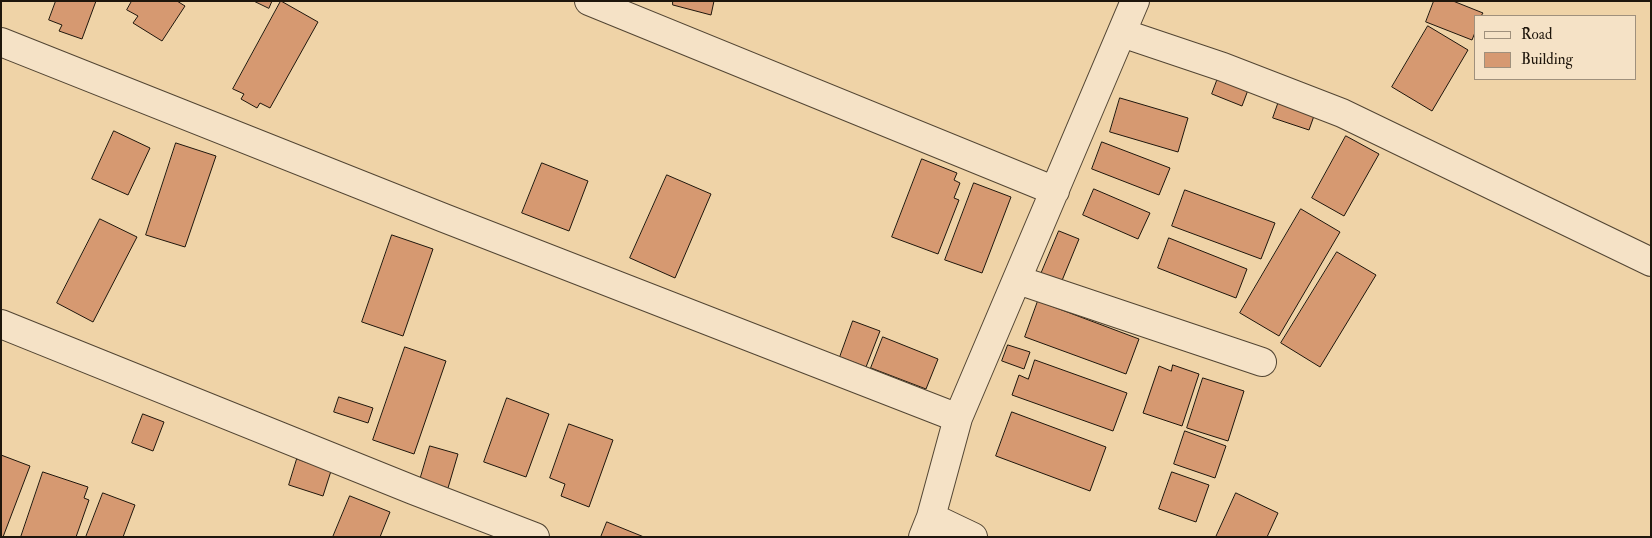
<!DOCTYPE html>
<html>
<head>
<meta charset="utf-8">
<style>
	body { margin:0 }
	#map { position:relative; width:1652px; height:538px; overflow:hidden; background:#efd3a7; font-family:"IM FELL Double Pica",serif }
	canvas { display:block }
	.frame { position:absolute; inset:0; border:2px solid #1e160c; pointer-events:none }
	.legend { position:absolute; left:1474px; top:15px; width:162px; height:65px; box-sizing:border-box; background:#f5e2c6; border:1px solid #9f907c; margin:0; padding:6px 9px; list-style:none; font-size:15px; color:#1e160c }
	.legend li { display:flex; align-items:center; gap:10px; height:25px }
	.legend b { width:25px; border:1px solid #9f907c }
</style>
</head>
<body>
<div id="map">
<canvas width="1652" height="538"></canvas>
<div class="frame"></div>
<ul class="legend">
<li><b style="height:6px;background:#f5e2c6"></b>Road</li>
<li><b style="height:14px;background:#d69971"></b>Building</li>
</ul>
</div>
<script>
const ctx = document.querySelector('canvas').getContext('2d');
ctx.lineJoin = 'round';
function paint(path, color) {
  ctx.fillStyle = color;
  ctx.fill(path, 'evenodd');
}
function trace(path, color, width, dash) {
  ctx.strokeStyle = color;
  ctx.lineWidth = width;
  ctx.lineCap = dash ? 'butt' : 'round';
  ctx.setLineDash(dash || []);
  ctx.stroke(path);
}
const building = new Path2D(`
	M56,1H96L82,39L59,31L62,25L49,20Z
	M132,1H177L185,6L162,41L133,23L138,16L127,10Z
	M254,1H272L269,8Z
	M281,1L318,22L270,108L260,103L257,108L241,99L244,94L233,89Z
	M673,1H714L711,15L673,5Z
	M1434,1H1453L1483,13L1481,16H1476V30L1472,40L1426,22Z
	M1428,26L1468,50L1432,111L1392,87Z
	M1218,78L1248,90L1242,106L1212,94Z
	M1120,98L1188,118L1178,152L1110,132Z
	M1279,101L1315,113L1309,130L1273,118Z
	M114,131L150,148L128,195L92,179Z
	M1346,136L1379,154L1344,216L1312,198Z
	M1102,142L1170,168L1159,195L1092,169Z
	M176,143L216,156L185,247L146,235Z
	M922,159L957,173L954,180L960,183L954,198L959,200L938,254L892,237Z
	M542,163L588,181L569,231L522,213Z
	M667,175L711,194L675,278L630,258Z
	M974,183L1011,197L982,273L945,260Z
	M1094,189L1150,213L1138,239L1083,215Z
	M1185,190L1275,223L1261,259L1172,226Z
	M1301,209L1340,232L1279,336L1240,313Z
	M100,219L137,237L93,322L57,303Z
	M1059,231L1079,239L1061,283L1041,274Z
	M392,235L433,249L403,336L362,322Z
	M1169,238L1247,269L1236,298L1158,268Z
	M1337,252L1376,275L1320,367L1281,343Z
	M1038,301L1139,339L1126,374L1025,337Z
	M853,321L880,331L866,367L840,357Z
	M883,337L938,359L926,389L871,368Z
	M1008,345L1030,352L1024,369L1002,361Z
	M405,347L446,361L414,454L373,440Z
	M1035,360L1127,393L1113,431L1012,395L1019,375L1028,379Z
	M1173,365L1199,374L1182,426L1143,413L1159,366L1171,371Z
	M1203,378L1244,391L1228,441L1187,428Z
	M339,397L373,408L368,423L334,412Z
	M507,398L549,414L526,477L484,462Z
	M1012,412L1106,447L1090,491L996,456Z
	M143,414L164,422L153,451L132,443Z
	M569,424L613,440L589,507L561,496L565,484L550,478Z
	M1185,431L1226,446L1215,478L1174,464Z
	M430,446L458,454L448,488L420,480Z
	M1,455L30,466L3,537H1Z
	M297,459L331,471L323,496L289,485Z
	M43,472L88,487L84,498L89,500L76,537H21Z
	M1172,472L1209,485L1196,522L1159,509Z
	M103,493L135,505L123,537H86Z
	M1236,493L1278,513L1267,537H1216Z
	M350,496L390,512L380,537H333Z
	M607,522L644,537H601Z`);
paint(building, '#d69971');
trace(building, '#1e160c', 1);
const minor = new Path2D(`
	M589,1L1055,191
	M1122,33L1223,67L1342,113L1651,262
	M1,42L444,218L958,418
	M1018,280L1262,362
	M1,324L413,490L535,537
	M931,517L973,537
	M923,537L931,517L958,418L1135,1`);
trace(minor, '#524533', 30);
trace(minor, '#f5e2c6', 28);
</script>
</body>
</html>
